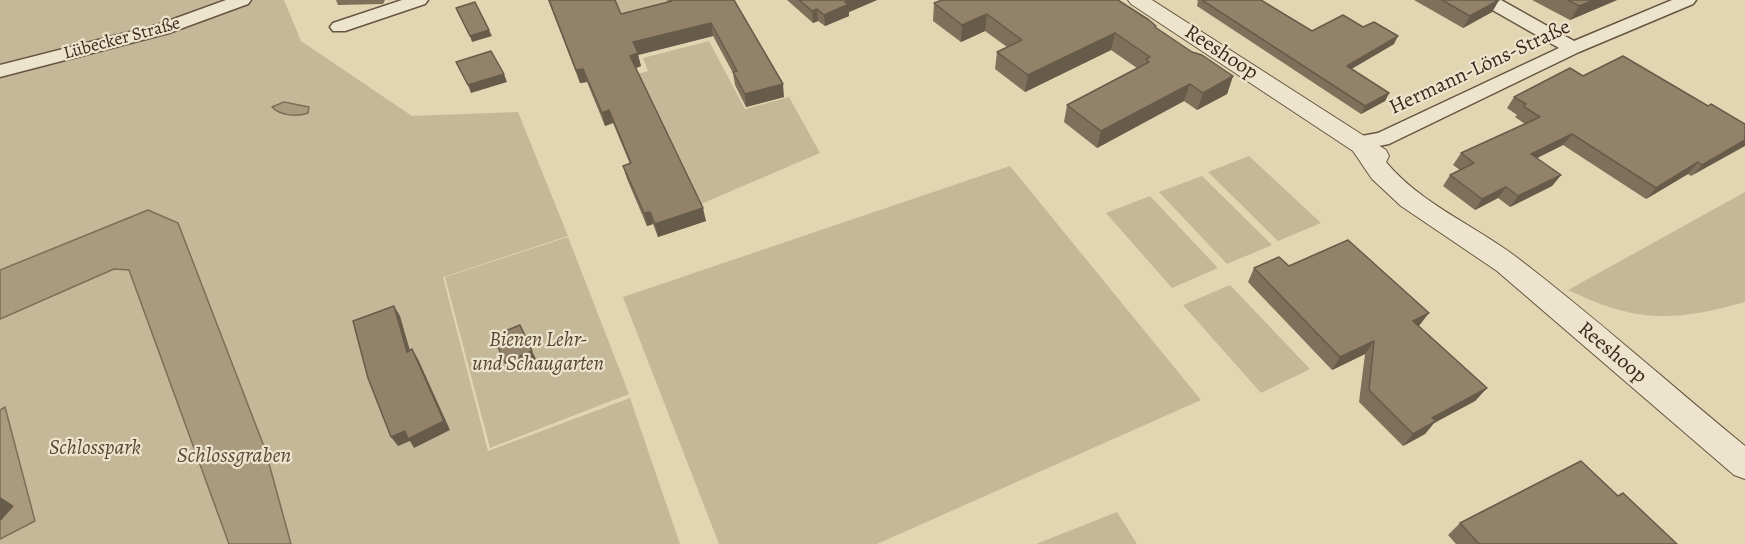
<!DOCTYPE html>
<html>
<head>
<meta charset="utf-8">
<style>
	body { margin:0 }
	canvas { display:block; background:#e1d6b1 }
</style>
</head>
<body>
<canvas width="1745" height="544"></canvas>
<script>
const ctx = document.querySelector('canvas').getContext('2d');
ctx.lineJoin = 'round';
function paint(path, color) {
  ctx.fillStyle = color;
  ctx.fill(path, 'evenodd');
}
function trace(path, color, width, dash) {
  ctx.strokeStyle = color;
  ctx.lineWidth = width;
  ctx.lineCap = dash ? 'butt' : 'round';
  ctx.setLineDash(dash || []);
  ctx.stroke(path);
}
function drawText(font, color, halo, rows, align = 'center') {
  ctx.font = font + ' Alegreya,serif';
  ctx.lineWidth = 4.5;
  ctx.setLineDash([]);
  ctx.textBaseline = 'middle';
  ctx.strokeStyle = halo;
  ctx.fillStyle = color;
  for (const [text, x, y, turn = 0] of rows) {
    ctx.save();
    ctx.translate(x, y);
    ctx.rotate((+turn || 0) * Math.PI / 180);
    ctx.textAlign = isNaN(turn) ? turn : align;
    if (halo) ctx.strokeText(text, 0, 0);
    ctx.fillText(text, 0, 0);
    ctx.restore();
  }
}
paint(new Path2D(`
	M0,0H284L301,41L412,116L518,112L568,236L443,277L488,451L630,398L680,544H291L265,449L178,223L148,210L0,270Z
	M613,0H667L675,14L624,26Z
	M709,41L745,109L789,97L820,153L701,204L638,74L648,71L643,58Z
	M1249,156L1321,223L1278,241L1208,172Z
	M1010,166L1201,400L877,544H719L623,297Z
	M1202,176L1272,245L1227,264L1159,192Z
	M1745,192V302C1672,322 1637,323 1568,290Z
	M1150,196L1218,268L1172,288L1106,213Z
	M568,237L629,394L490,448L445,277Z
	M114,269H129L229,544H0V319Z
	M1230,285L1310,369L1261,393L1183,305Z
	M1117,512L1137,544H1036Z`), '#c5b898');
const water = new Path2D(`
	M284,102L309,107L308,113C298,117 280,116 272,107Z
	M148,210L178,223L265,449L291,544H229L129,270L114,269L0,319V270Z
	M5,407L35,521L0,539V520L2,519L0,503V410Z`);
paint(water, '#aa9b7f');
trace(water, '#7f6d58', 1.5);
const minor = new Path2D(`
	M226,0H251L248,4L169,33L0,77V65L157,25Z
	M402,0H428L425,4L345,31H333L330,27L333,23Z
	M1479,0H1501L1574,41L1672,0H1696L1693,4L1579,52L1389,144L1358,150L1351,148L1348,143L1351,138L1378,133L1559,48L1482,4Z`);
const tertiary = new Path2D(`
	M1128,0H1152L1386,150L1389,156L1386,162C1420,203 1472,224 1515,256C1594,316 1668,383 1745,446V479L1734,475L1497,271L1401,206L1372,179L1353,151L1131,4Z`);
trace(minor, '#675442', 3);
trace(tertiary, '#675442', 2);
paint(minor, '#ece4cc');
paint(tertiary, '#ece4cc');
paint(new Path2D(`
	M336,0H385L383,4L338,5Z
	M548,0H615L621,14L668,2L667,0H734L784,97L746,107L735,85L733,73L713,36L638,55L641,66L636,68L706,221L658,237L653,224L647,226L627,179L623,166L630,164L613,123L605,126L587,82L580,83Z
	M787,0H877L849,12V16L825,26L818,21L813,23Z
	M1197,0H1261L1312,31L1394,44L1351,69L1389,93L1385,101L1361,114L1197,6L1198,1Z
	M1414,0H1499L1492,12L1463,28Z
	M1532,0H1617L1570,20Z
	M934,3L1156,28L1192,52L1233,76L1227,94L1197,110L1184,101L1097,148L1064,122L1067,105L1137,68L1111,50L1025,92L995,69L997,52L1007,47L985,31L961,42L933,21Z
	M1583,76L1708,106L1745,124L1691,176L1688,174L1646,199L1563,145L1537,158L1561,175L1552,186L1510,207L1498,198L1475,210L1443,186L1450,175L1460,170L1453,165L1461,153L1525,124L1515,117L1517,115L1507,108L1514,97Z
	M1289,266L1419,326L1487,388L1475,401L1434,423L1425,434L1403,446L1359,402L1365,354L1332,370L1248,282L1254,268Z
	M1618,496L1677,544H1456L1448,535L1460,523Z`), '#7e705b');
paint(new Path2D(`
	M850,0H877L849,12V16L825,26L824,15Z
	M1499,0L1492,12L1463,28L1470,16Z
	M1594,0H1617L1570,20L1579,6Z
	M817,9L818,21L813,23L812,11Z
	M987,14L985,31L961,42L962,25Z
	M711,23L713,36L638,55L641,66L633,69L630,56L633,42Z
	M489,30L492,36L472,42L470,36Z
	M1115,33L1111,50L1025,92L1028,75Z
	M1398,36L1394,44L1343,74L1347,66Z
	M583,69L587,82L580,83L576,70Z
	M504,74L507,82L471,93L468,85Z
	M1233,76L1227,94L1197,110L1203,93Z
	M783,84L784,97L746,107L745,94Z
	M1190,84L1184,101L1097,148L1101,131Z
	M1389,93L1385,101L1361,114L1365,106Z
	M609,110L613,123L605,126L602,113Z
	M1572,134L1563,145L1523,165L1531,154Z
	M1745,140V146L1691,176L1702,165Z
	M1698,162L1688,174L1646,199L1656,188Z
	M1561,175L1552,186L1510,207L1518,196Z
	M1506,187L1498,198L1475,210L1482,199Z
	M703,208L706,221L658,237L655,224Z
	M650,212L653,224L647,226L644,213Z
	M394,306L400,316L413,361L407,352Z
	M1429,313L1419,326L1413,321Z
	M1374,341L1365,354L1332,370L1340,357Z
	M412,349L418,359L450,430L414,448L410,441L398,446L391,437Z
	M532,351L536,359L509,371L505,363Z
	M1487,388L1475,401L1434,423L1425,434L1403,446L1413,434L1432,418Z
	M0,497L14,506L2,519L0,520Z`), '#675b4a');
const building = new Path2D(`
	M549,0H615L621,14L672,1L671,0H734L783,84L745,94L733,72L737,71L711,23L633,42L638,53L630,56L703,208L655,224L650,212L644,213L623,166L631,163L609,110L602,113L583,69L576,70Z
	M799,0H850L845,2L849,4L824,15L817,9L812,11Z
	M942,0H1118L1149,20L1156,26L1155,27L1192,52L1202,55L1233,76L1203,93L1190,84L1101,131L1067,105L1149,62L1146,59L1150,57L1115,33L1028,75L997,52L1022,40L987,14L962,25L934,3Z
	M1202,0H1261L1312,31L1343,15L1363,27L1374,22L1398,36L1347,66L1389,93L1365,106Z
	M1442,0H1499L1470,16Z
	M1568,0H1594L1579,6Z
	M475,2L489,30L470,36L456,8Z
	M491,51L504,74L468,85L456,62Z
	M1623,56L1708,106L1711,104L1745,124V140L1702,165L1698,162L1656,188L1572,134L1531,154L1561,175L1518,196L1506,187L1482,199L1450,175L1474,163L1461,153L1540,117L1523,106L1526,104L1514,97L1570,68L1583,76Z
	M1348,240L1429,313L1413,321L1487,388L1432,418L1436,421L1413,434L1369,390L1374,341L1340,357L1254,268L1279,257L1289,266Z
	M394,306L407,352L412,349L444,421L408,439L405,431L391,437L368,378L353,321Z
	M520,325L532,351L505,363L493,336Z
	M1581,461L1618,496L1623,493L1677,544H1479L1460,523Z`);
paint(building, '#93826a');
trace(building, '#675b4a', 1.5);
drawText('18px', '#3e281d', '#ece4cc', [
	["Lübecker Straße",122,39,-15]
]);
drawText('21px', '#3e281d', '#ece4cc', [
	["Reeshoop",1221,53,33],
	["Hermann-Löns-Straße",1480,68,-25],
	["Reeshoop",1612,353,40]
]);
drawText('italic 21px', '#594536', '#ece4cc', [
	["Bienen Lehr-",538,341],
	["und Schaugarten",538,365],
	["Schlosspark",95,449]
]);
drawText('italic 22px', '#5e4a3a', '#ece4cc', [
	["Schlossgraben",234,457]
]);
</script>
</body>
</html>
